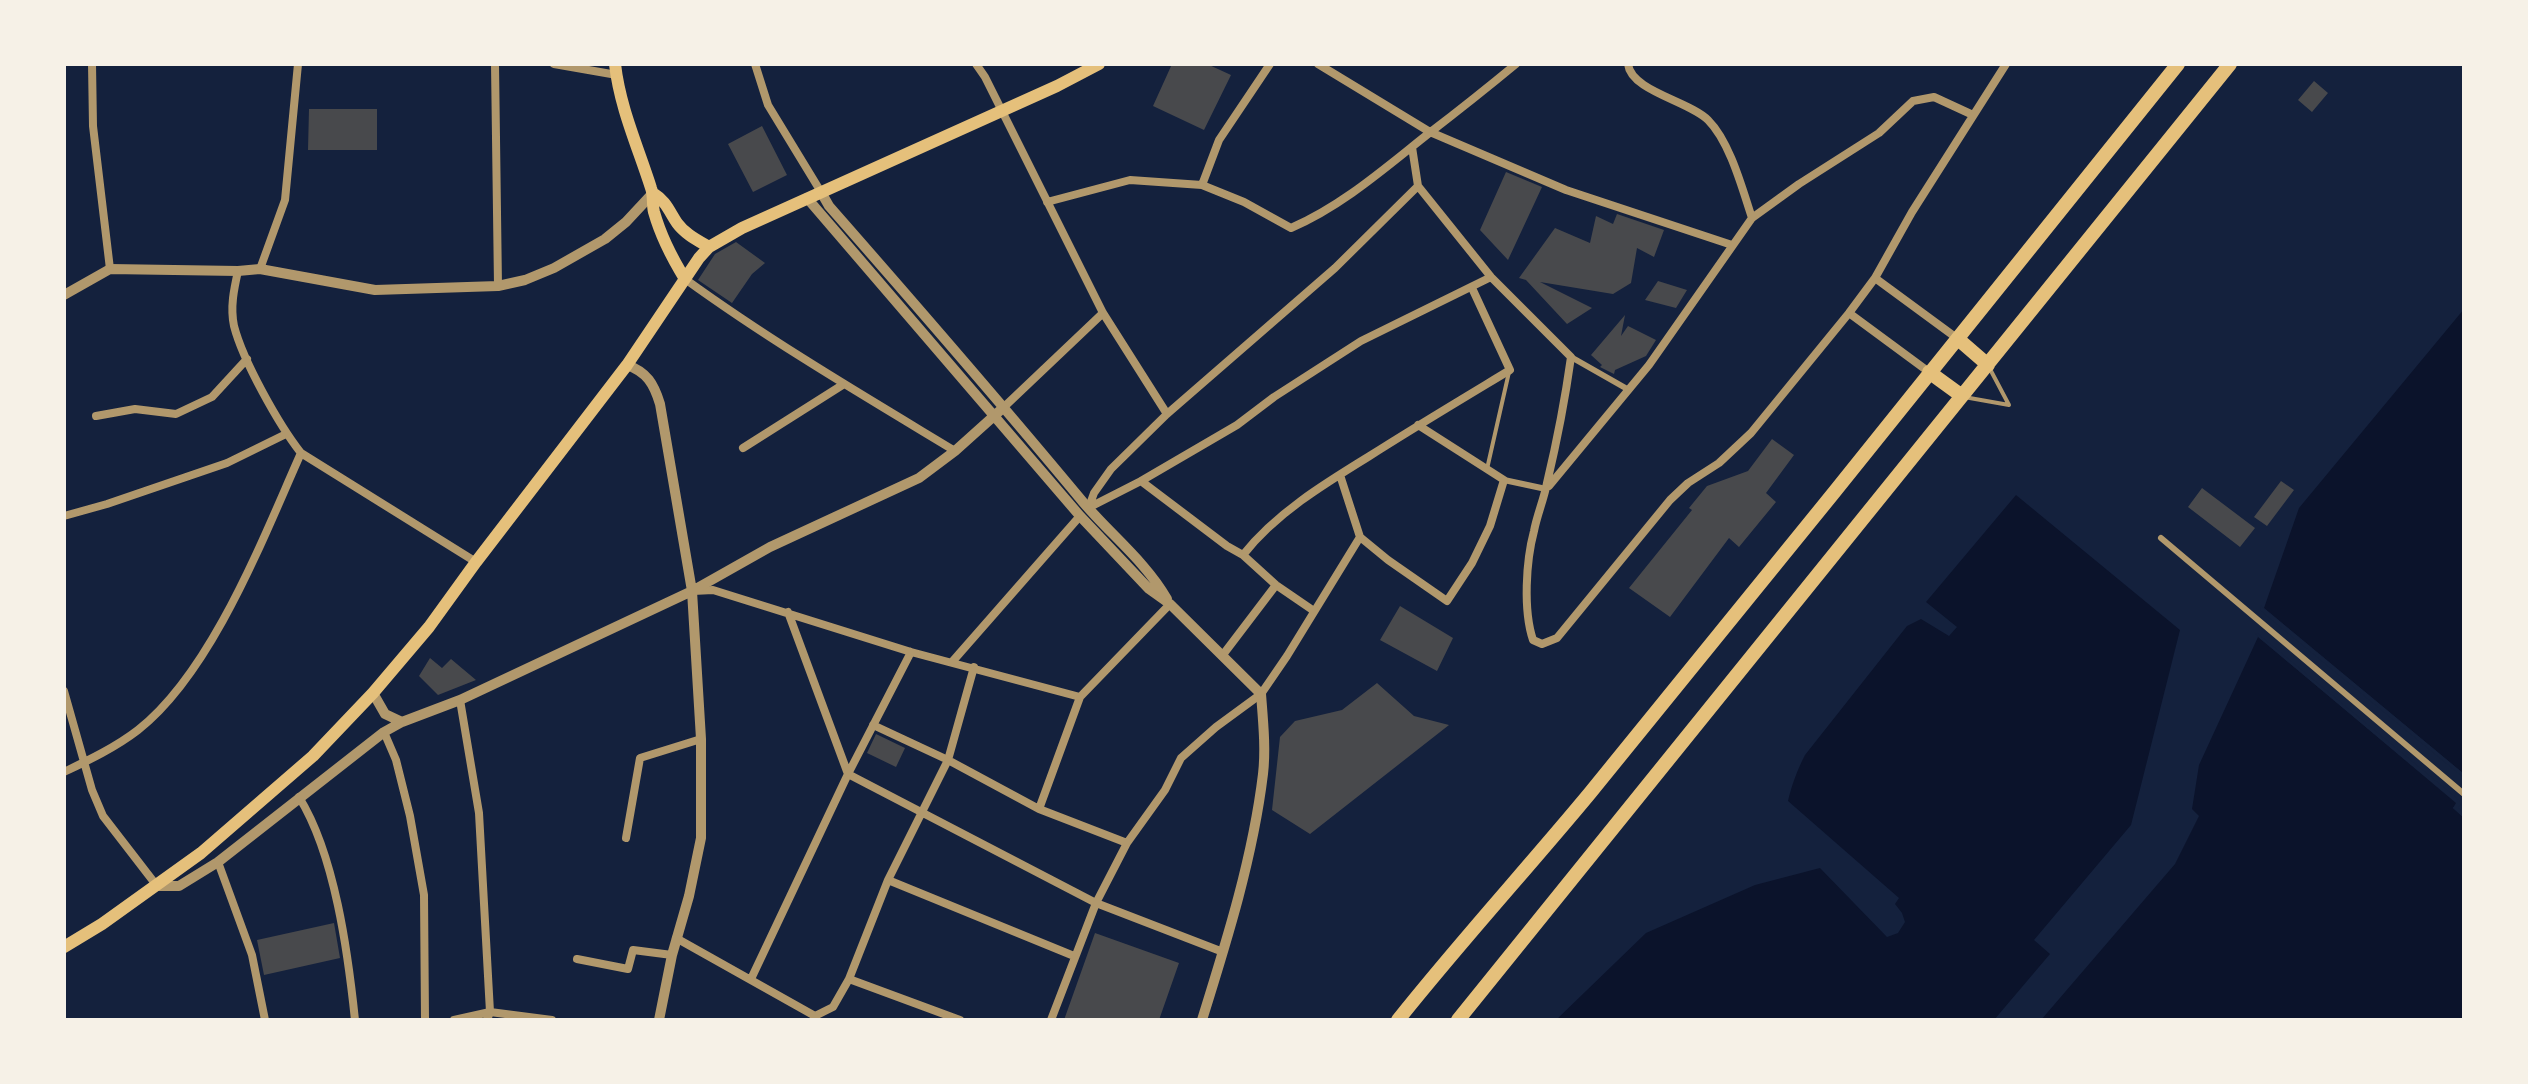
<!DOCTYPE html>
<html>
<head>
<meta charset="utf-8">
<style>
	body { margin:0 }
	#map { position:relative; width:2528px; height:1084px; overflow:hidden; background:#14213d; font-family:"Asap Condensed",sans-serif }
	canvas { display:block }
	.frame { position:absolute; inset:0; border:66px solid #f6f1e7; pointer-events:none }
</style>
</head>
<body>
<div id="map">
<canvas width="2528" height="1084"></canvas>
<div class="frame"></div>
</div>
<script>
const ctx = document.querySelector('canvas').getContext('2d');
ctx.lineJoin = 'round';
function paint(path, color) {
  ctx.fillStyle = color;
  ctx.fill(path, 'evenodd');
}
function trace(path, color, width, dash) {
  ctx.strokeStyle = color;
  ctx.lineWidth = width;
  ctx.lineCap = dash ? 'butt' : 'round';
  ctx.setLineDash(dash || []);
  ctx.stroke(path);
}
paint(new Path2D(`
	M2464,309V774L2264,608L2299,508Z
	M2016,495L2180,630L2131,825L2034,940L2050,954L1994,1020H1556L1646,933L1755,885L1820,868L1887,937L1898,933L1905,922L1902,913L1895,904L1899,898L1788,801C1792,784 1797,771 1805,755L1907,626L1921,619L1949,636L1957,627L1926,602Z
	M2258,637L2457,803L2453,808L2464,818V1020H2041L2175,864L2199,816L2192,809L2199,765Z`), '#0b132b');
paint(new Path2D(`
	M2260,605L2464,774V778L2261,611Z
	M2257,633L2459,800L2461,804L2458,808L2464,813V818L2453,808L2456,803L2255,634Z`), '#14213d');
paint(new Path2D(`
	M1172,64H1207L1231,75L1204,130L1153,106Z
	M2314,81L2328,93L2312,112L2298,100Z
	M309,109H377V150H308Z
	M762,126L787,175L753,192L728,144Z
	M1506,172L1542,187L1508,260L1480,230Z
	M1617,214L1664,230L1654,257L1637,248L1631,283L1613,294L1540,282L1592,308L1567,324L1526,280L1519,278L1555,228L1590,243L1596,216L1613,224Z
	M736,242L765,263L752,274L732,303L698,280L715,254Z
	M1658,281L1687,290L1676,308L1645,300Z
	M1625,315L1621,336L1628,326L1656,340L1646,356L1615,370L1614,374L1600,367L1602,365L1591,355Z
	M1772,439L1794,455L1766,493L1776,502L1739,547L1729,538L1670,617L1629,588L1692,510L1689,508L1707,486L1748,471Z
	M2281,481L2294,490L2267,526L2254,517Z
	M2202,488L2255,528L2240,547L2188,507Z
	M1400,606L1453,638L1437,671L1380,640Z
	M430,658L442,668L451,659L476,680L438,695L419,676Z
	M1377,683L1414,716L1449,725L1310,834L1272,810L1280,737L1295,721L1342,710Z
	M876,734L905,748L896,767L867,753Z
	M334,923L340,958L264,975L257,940Z
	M1095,933L1179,963L1159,1020H1064Z`), '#48494c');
trace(new Path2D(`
	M1990,369L2009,405
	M1964,397L2009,405
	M1487,469L1509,372`), '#b1986c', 4);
trace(new Path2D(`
	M1571,357L1629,390
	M1504,480L1546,489
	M2161,538L2464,794`), '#b1986c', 6);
trace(new Path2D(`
	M92,64L93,126L110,269
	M495,64L498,286
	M554,64L617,75
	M755,64L768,105L821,192
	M976,64L985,77L1103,313L1167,414
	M1318,64L1430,132L1566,190L1732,245
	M1628,64C1631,91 1689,101 1708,120C1730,142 1742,188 1752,218
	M1412,147L1418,186L1491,277L1571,357C1565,400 1557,441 1547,483C1544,499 1537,515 1534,531C1526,561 1523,610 1533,640L1542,644L1557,638L1670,500L1688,483L1719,463L1751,433L1849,313L1875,278L1912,212L2006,64
	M1202,185L1219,140L1270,64
	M1047,202L1130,180L1202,185L1244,202L1291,228C1342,206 1385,168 1428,134C1458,111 1487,88 1516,64
	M260,269L285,200L298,64
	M238,271C234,289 230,307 234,326C243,361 279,425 301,453L476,562
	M1875,278L1958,339
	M685,279C772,342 864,396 955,451
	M1849,313L1929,372
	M1004,407L1103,313
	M96,416L135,409L176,414L212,397L247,359
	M743,448L844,384
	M1340,475L1360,537L1388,560L1447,601L1472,563L1490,526L1504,480L1418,425
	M1141,481L1227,546L1243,555L1276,585L1314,611
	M1549,486L1649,365L1752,218L1799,184L1879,133L1913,101L1934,97L1973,115
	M1089,507L1094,493L1111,469L1167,414L1335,268L1418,186
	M1088,508L1141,481L1237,425L1274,397L1361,341L1491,277
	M64,516L107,504L227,463L286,434
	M1243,555C1275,514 1324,484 1368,457C1415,427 1462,399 1510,370L1472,288
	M693,591L713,590L911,652L1080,697
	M788,612L848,774L1096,903L1223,952
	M1222,656L1276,585
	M952,662L1080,516
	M64,691L92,790L103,816L157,886
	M460,700L479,813L490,1012L487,1020
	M873,725L948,760L1039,809L1127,843
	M384,732L396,760L410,816L424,895L425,1020
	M64,772C89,760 116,747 138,730C212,672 263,538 301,453
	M299,797C335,855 348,953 355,1020
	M1039,809L1080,697L1170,604
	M626,838L640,758L701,739
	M218,862L252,955L265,1020
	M888,880L1074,956
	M676,938L815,1016L833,1007L849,979L888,880L948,760L974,667
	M577,959L628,969L633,950L672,955
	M751,979L848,774L911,652
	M849,979L960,1020
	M454,1020L490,1012L552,1020
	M1051,1020L1096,903L1127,843L1165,790L1181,758L1216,727L1261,694L1287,656L1360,537`), '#b1986c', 8);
trace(new Path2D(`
	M821,192L829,206C915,304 1000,402 1083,502C1110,534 1146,562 1167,599
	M807,198L1080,516L1149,589L1170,604L1261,694C1263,720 1266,749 1263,774C1253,857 1227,940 1202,1020
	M64,295L110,269L238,271L260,269L375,290L498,286L525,280L554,268L605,239L626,222L653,193
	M627,365C647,372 654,384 660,404L692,591L701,739V838L689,896L672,955L659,1020
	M373,693L385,714L402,722
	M157,886H179L218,862L384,732L402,722L460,700L692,591L770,547L919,478L955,451L1004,407`), '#b1986c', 10);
trace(new Path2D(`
	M615,64C620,108 638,147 651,188C654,196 652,204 654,212C661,237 672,258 685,279
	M653,193C666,201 669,211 677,223C685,234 697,240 709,247
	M64,947L102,924L201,853L313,756L373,693L429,627L476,562L627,365L699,258L709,247L742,228L1057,86L1099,64`), '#e5c07b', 12);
trace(new Path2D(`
	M1958,339L1988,365
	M1929,372L1962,396
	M1398,1020C1460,942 1527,869 1590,793C1787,551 1984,308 2178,64
	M1458,1020L2230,64`), '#e5c07b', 14);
</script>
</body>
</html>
